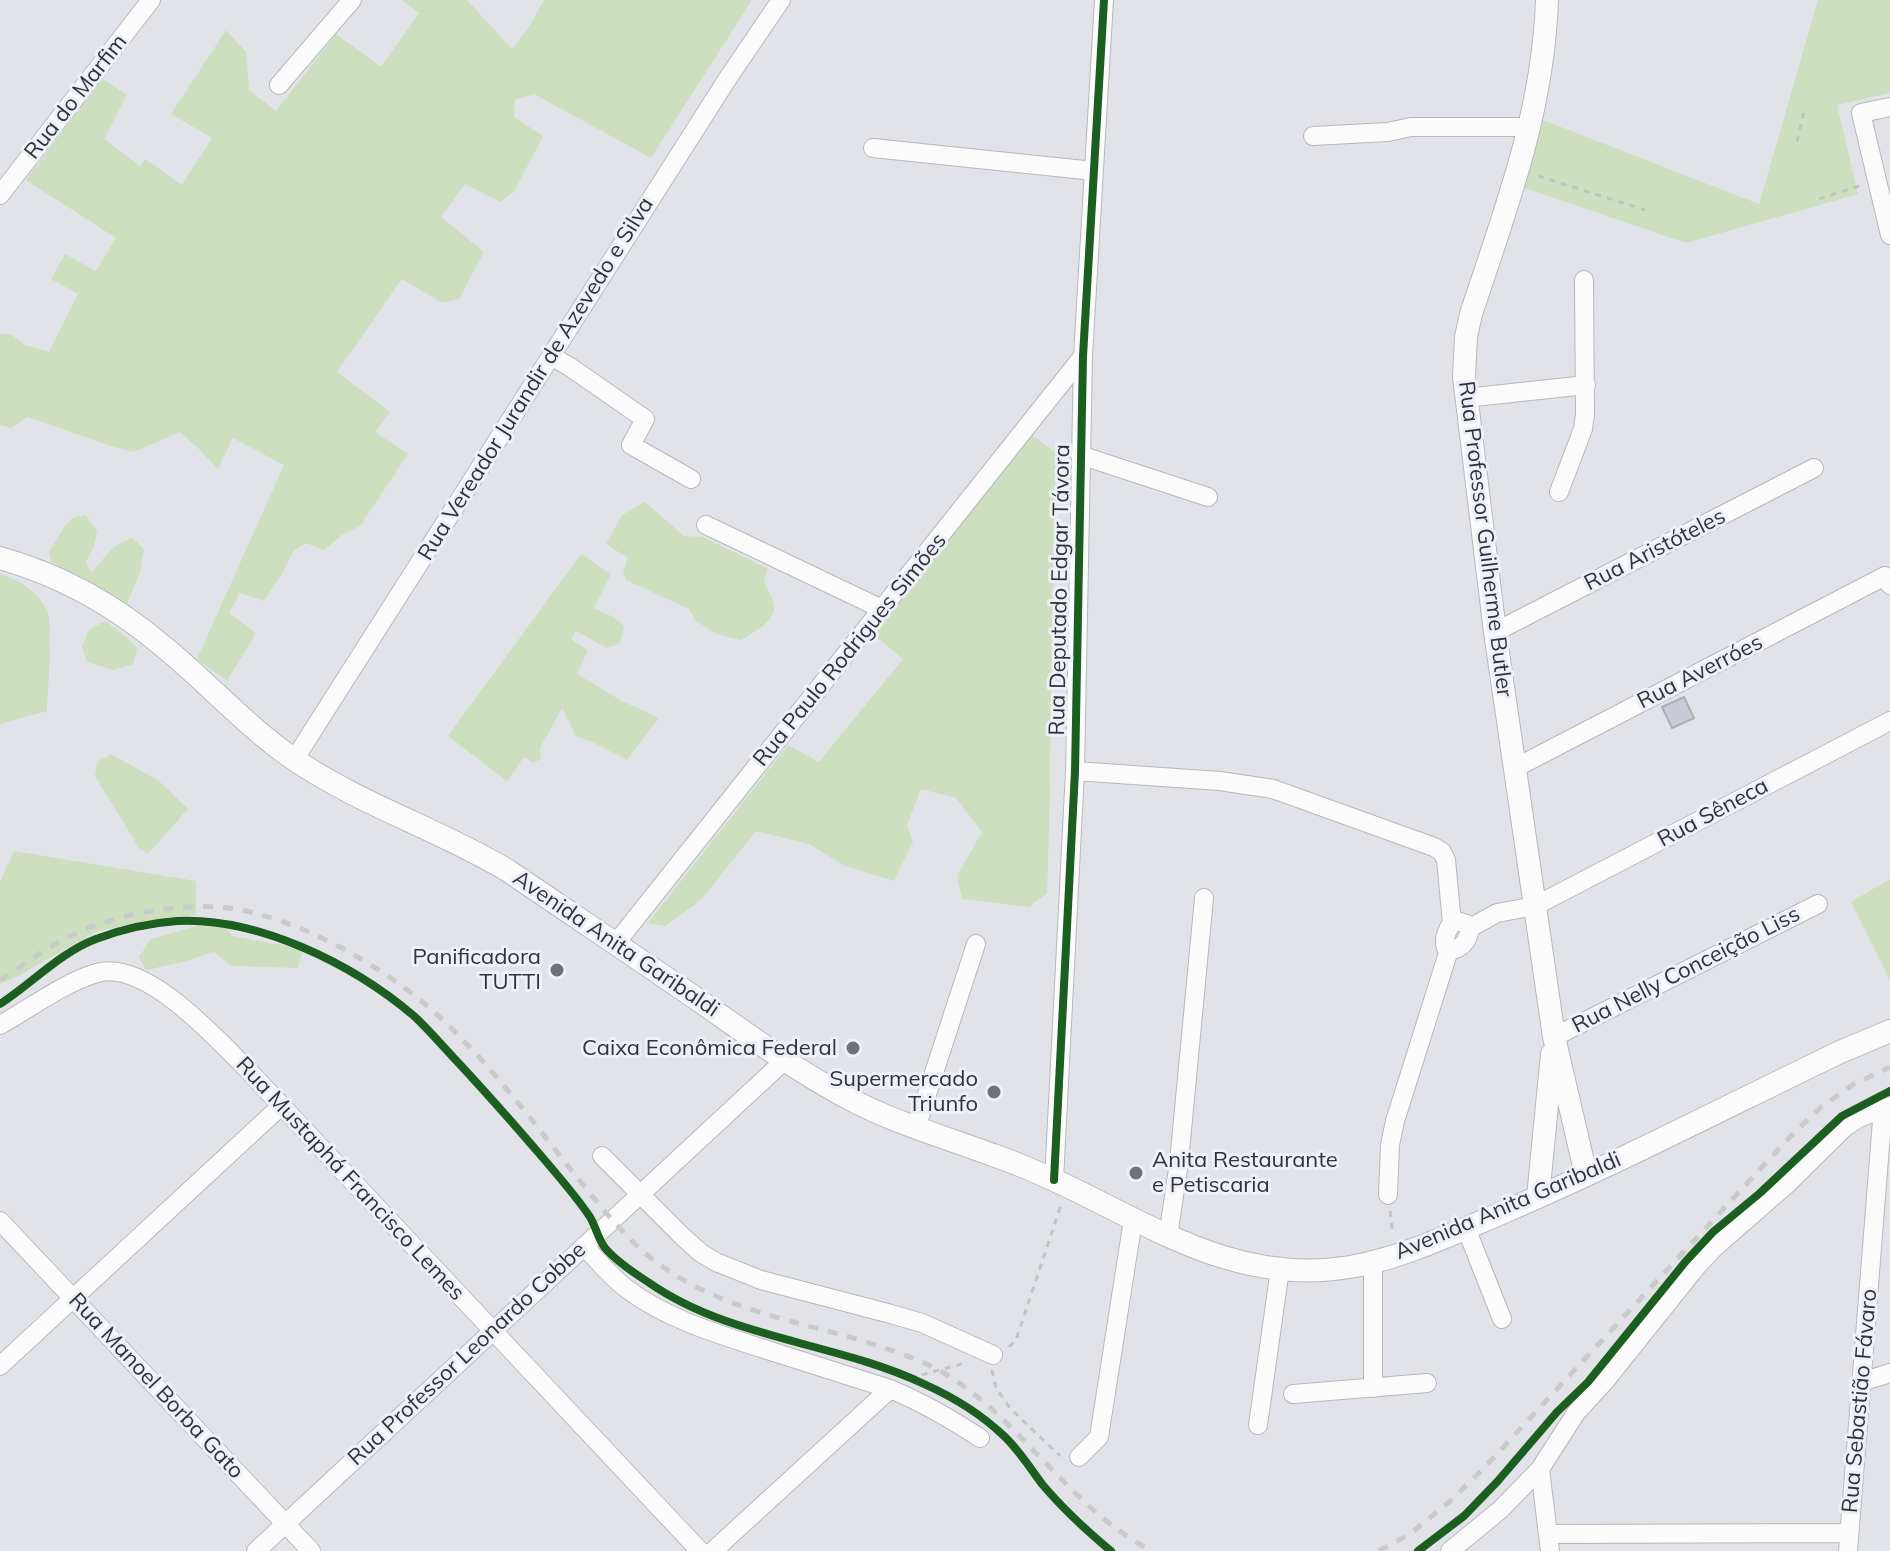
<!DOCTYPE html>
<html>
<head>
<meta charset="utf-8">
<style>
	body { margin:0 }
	canvas { display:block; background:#e2e3e8 }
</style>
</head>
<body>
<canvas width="1890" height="1551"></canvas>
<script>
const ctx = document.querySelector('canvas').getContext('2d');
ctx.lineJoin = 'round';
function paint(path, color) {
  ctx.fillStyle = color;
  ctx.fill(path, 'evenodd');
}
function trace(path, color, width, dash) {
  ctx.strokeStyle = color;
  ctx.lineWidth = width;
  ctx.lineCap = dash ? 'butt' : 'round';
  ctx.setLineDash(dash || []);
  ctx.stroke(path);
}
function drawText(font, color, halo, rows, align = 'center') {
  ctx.font = font + ' Mulish,sans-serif';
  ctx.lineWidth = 6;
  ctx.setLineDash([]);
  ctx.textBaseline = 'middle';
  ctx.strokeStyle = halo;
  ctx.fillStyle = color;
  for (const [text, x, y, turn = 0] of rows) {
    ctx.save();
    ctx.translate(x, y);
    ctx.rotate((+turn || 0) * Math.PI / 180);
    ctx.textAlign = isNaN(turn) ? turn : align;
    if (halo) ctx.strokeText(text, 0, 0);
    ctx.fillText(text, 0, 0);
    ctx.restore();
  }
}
paint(new Path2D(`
	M402,0H467L512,49L530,25L544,0H752L651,158L534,94L515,100L514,117L543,136L514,192L500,202L465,184L441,217L484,252L459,299L442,303L402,279L337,372L390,412L375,432L408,454L360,526L342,535L324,550L306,543L293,551L283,572L264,601L240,593L229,613L256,633L227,681L197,659L284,465L233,438L218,469L199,449L180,432L134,452L108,445L28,417L11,428L0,425V334L12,335L25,345L49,352L78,294L51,279L65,254L96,271L116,238L26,180L102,78L127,95L104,139L140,166L145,159L182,185L212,138L171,114L226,30L246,52L249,90L276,111L336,34L381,67L419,13Z
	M1818,0H1890V93L1837,105L1858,194L1686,243L1525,188L1543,120L1759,204Z
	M1032,435L1056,453C1056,522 1053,591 1052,661C1050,738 1050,815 1047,893L1029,907L962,899L957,876L982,832L956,798L921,789L907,825L913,842L894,881L845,866L809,844L756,831L701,900L665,926L648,923L788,745L819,762L903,659L874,635Z
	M645,502L684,536L703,537L768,569L764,581C767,589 774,599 774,607C775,622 752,633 741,640L720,635L710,630L695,620L689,609L626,580L623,571L628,558L606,544L622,515Z
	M86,515L97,531L94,546L86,562L91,572L115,546L132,538L144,549L140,572L127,604L51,562L49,552L63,529L72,518Z
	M581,554L611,574L594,608L613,617L624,626L620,643L607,648L576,631L571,639L588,650L577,674L620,700L659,718L627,760L592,742L576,736L562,708L540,748L541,759L533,763L524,757L507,781L448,736Z
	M0,574C20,580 38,591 47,611C53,623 48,693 47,711L0,724Z
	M105,621L128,638L137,649L133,664L113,670L87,662L82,647L89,630Z
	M111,754L159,781L188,809L148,854L139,848L95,776L97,762Z
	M14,851L196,881V915L143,921L95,932L18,976L0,984V882Z
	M1890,879V980L1851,902Z
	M221,919L232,936L303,949L298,968L231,966L214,952L183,962L146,970L139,957L151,939Z`), '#cddfbe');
const building = new Path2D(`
	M1684,697L1694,718L1672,728L1662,707Z`);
paint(building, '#c9ccd8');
trace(building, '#aeafb3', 2);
const minor = new Path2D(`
	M279,85L352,0
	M1890,107L1861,113L1890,235
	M1313,136L1388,132L1411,127H1530
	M873,148L1094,171
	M0,195L151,0
	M551,356L570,367L645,419L631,445L691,479
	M1465,398L1586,385
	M1080,455L1208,497
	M1559,492L1583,429L1585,414L1584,280
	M706,525L882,609
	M1495,632L1814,468
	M294,760L728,78L781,0
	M1515,768L1885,576L1890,585
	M1075,771L1220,781L1273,789L1434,847L1442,852L1446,860L1452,923
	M1457,921L1467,924L1470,928C1469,940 1459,954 1446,948C1443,939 1447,930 1452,923Z
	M1470,928L1497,913L1535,906L1890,721
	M616,943L1083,356
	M0,1025C29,1009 65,982 97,973C145,959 215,1037 246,1068L700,1551
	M1554,1037L1818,904
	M916,1128L976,944
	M602,1156L683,1237L701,1253L716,1262L761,1280L891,1314L922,1323L993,1355
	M1054,1180L1075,771L1083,356L1104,0
	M1388,1195L1390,1145L1395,1121L1449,950
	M0,1221L311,1551
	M1466,1228L1502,1319
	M1168,1237L1179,1162L1204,898
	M584,1246C598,1261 611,1277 627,1289C667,1319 715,1333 761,1348C804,1362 847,1375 890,1389C922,1402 951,1419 980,1438
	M1373,1261V1388
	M0,1366L281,1106
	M1861,1382L1890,1373
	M1293,1394L1427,1383
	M1258,1425L1280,1269
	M1079,1457L1099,1437L1133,1220
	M1540,1469L1550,1551
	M1548,1534L1849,1533
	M256,1551L785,1060
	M713,1551L890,1389
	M1450,1551L1500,1510L1540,1469L1576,1413L1606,1380L1698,1265L1714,1248L1785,1186L1844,1128L1857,1119L1890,1106
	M1848,1551L1883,1108`);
const major = new Path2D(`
	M1547,0C1543,113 1506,208 1471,314L1466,337L1464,377L1495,632L1554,1037L1586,1175
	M0,558C61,575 116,606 164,647C208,683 246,726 292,758C359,804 438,829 507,870C573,915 639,959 704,1004C751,1037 797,1071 848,1098C894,1123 945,1137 993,1155C1019,1164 1044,1175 1069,1187C1160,1231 1242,1285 1350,1267C1403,1258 1454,1233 1504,1212C1618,1163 1728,1106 1840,1052L1890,1031
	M1538,1197L1552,1054`);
trace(minor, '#b7b8bb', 20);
trace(major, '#b7b8bb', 24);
trace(new Path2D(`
	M1797,142L1804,111
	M1538,176L1645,210
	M1819,199L1862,185
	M1390,1211L1393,1235
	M1009,1347L1016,1340L1061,1205
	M992,1370L996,1388L1010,1408L1060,1456
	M910,1378L965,1363`), '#c2c3c4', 3, [6, 6]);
trace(minor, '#fbfbfc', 18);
trace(major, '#fbfbfc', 22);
trace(new Path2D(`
	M0,980C29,961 58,939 91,927C134,911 191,902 236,909C309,922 397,974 449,1026C474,1050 497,1077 519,1104C546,1137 571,1171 598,1203C617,1226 638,1250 663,1267C717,1305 783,1319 846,1336C879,1346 914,1356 944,1373C1023,1421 1069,1508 1152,1551
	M1379,1551L1410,1534L1449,1502L1484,1468L1789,1138L1821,1107L1854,1084L1890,1067`), '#cacacb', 5, [10, 10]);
trace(new Path2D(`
	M0,1004C31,984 61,952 96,939C122,929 149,923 177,921C258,917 353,964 414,1016C427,1028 439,1042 452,1056C483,1089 513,1123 543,1158C559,1177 576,1196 590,1217C596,1227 598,1239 605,1248C616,1261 634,1273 648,1282C729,1339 835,1342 924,1384C953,1397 981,1414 1004,1436C1019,1450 1030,1468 1042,1484C1063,1509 1087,1531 1111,1551
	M1054,1180L1075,771L1083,356L1104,0
	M1418,1551L1464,1516L1497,1482L1557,1412L1588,1382L1686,1261L1713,1232L1760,1193L1842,1116L1890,1091`), '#1b5e20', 8);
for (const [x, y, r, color] of [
	[557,970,8,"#707175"],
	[853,1048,8,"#707175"],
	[994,1092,8,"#707175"],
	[1136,1173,8,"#707175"]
]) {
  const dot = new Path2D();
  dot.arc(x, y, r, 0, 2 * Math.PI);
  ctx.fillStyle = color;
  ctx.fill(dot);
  trace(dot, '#edeff9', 3);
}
drawText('22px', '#323337', '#edeff9', [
	["Rua do Marfim",76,97,-52],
	["Rua Vereador Jurandir de Azevedo e Silva",536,379,-58],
	["Rua Professor Guilherme Butler",1485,539,83],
	["Rua Aristóteles",1655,550,-27],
	["Rua Deputado Edgar Távora",1060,590,-89],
	["Rua Paulo Rodrigues Simões",850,650,-51],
	["Rua Averróes",1700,672,-27],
	["Rua Sêneca",1713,813,-28],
	["Avenida Anita Garibaldi",616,944,34],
	["Rua Nelly Conceição Liss",1686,970,-27],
	["Rua Mustaphá Francisco Lemes",350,1179,47],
	["Avenida Anita Garibaldi",1508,1206,-23],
	["Rua Professor Leonardo Cobbe",467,1354,-43],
	["Rua Manoel Borba Gato",156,1386,47],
	["Rua Sebastião Fávaro",1860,1401,-85]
]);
drawText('22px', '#323337', '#edeff9', [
	["Panificadora",541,957],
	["TUTTI",541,982],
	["Caixa Econômica Federal",837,1048],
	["Supermercado",978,1079],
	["Triunfo",978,1104],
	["Anita Restaurante",1152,1160,"left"],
	["e Petiscaria",1152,1185,"left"]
], 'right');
</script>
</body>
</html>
